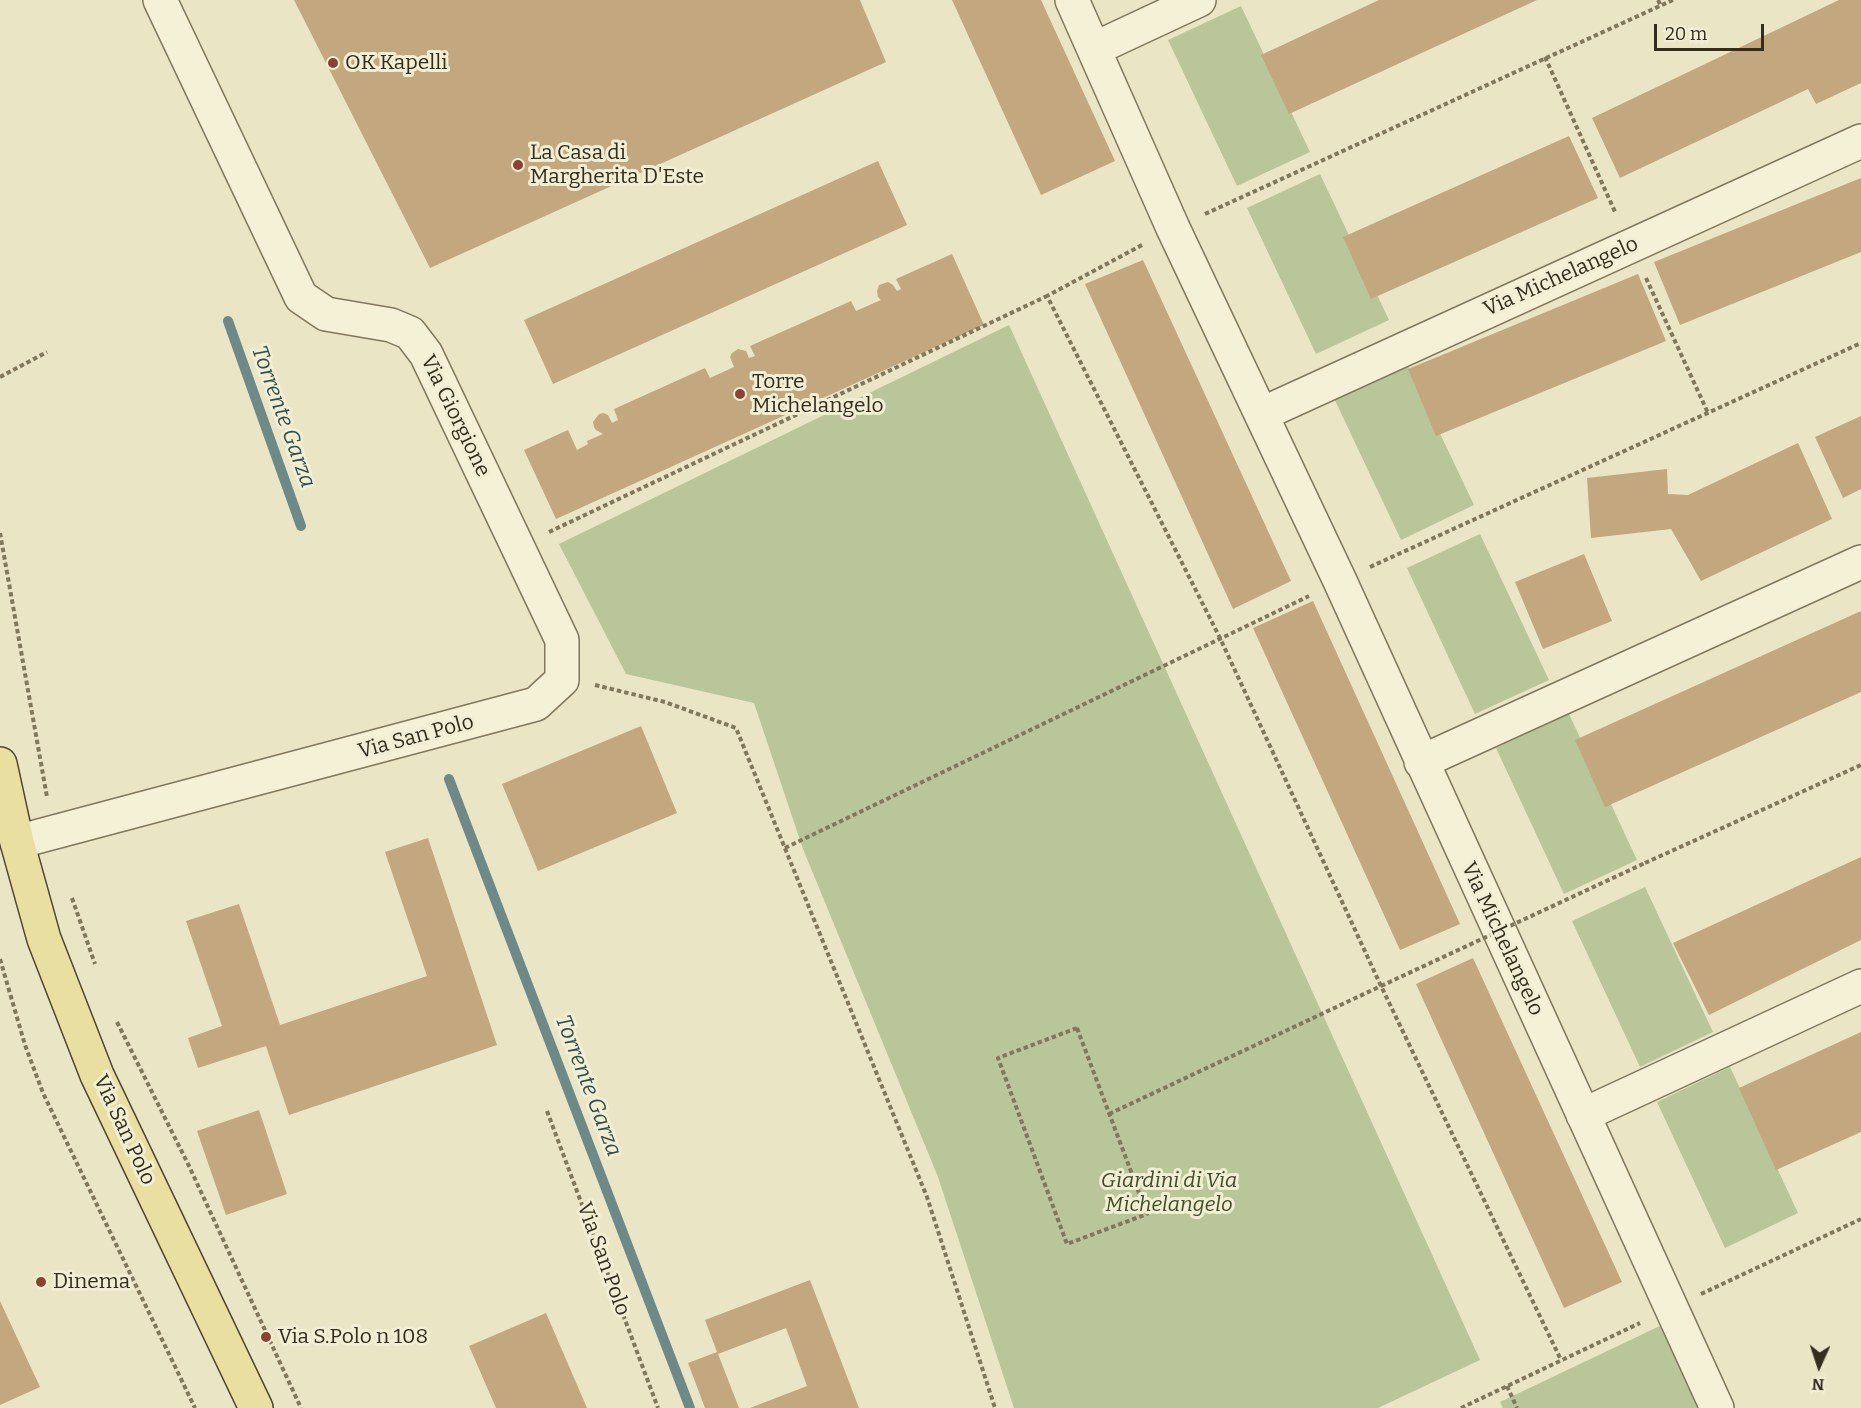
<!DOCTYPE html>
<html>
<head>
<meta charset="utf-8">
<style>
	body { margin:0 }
	#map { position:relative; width:1861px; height:1408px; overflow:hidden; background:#e9e5c5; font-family:Bitter,serif }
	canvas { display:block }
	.north { position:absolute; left:1789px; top:1336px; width:60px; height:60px; -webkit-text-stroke:4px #f1eed3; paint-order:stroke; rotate:183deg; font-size:16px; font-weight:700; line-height:24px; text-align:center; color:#342d1f }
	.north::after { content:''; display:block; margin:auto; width:21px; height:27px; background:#342d1f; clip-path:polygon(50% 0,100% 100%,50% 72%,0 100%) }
	.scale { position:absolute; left:1654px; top:24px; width:110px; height:27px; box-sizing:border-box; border:3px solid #342d1f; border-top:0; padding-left:8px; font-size:18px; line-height:21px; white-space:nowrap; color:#342d1f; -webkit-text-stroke:4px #f1eed3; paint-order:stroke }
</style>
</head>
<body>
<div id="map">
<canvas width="1861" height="1408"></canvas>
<div class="north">N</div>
<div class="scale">20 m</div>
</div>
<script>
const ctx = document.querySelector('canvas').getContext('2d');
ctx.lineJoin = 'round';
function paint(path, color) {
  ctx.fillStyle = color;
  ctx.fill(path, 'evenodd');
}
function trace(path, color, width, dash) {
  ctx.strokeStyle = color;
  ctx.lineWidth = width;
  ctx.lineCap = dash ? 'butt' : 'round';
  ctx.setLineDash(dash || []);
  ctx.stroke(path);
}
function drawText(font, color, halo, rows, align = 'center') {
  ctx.font = font + ' Bitter,serif';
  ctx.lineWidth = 6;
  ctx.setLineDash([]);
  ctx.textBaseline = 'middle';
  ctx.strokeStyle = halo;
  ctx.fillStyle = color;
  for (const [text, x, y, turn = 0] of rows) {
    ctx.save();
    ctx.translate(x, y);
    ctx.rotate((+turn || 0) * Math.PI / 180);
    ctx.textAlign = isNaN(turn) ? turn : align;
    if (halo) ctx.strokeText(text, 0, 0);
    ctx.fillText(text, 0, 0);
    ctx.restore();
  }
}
paint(new Path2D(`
	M1241,6L1310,152L1237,186L1168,40Z
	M1320,174L1389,320L1316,354L1247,208Z
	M1009,325L1480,1360L1378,1408H1014L938,1177L803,849L754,703L626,674L559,544Z
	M1405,360L1474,505L1401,540L1332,394Z
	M1480,534L1549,680L1475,714L1407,568Z
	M1569,714L1637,860L1564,894L1496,748Z
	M1645,887L1713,1032L1640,1067L1572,921Z
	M1730,1067L1798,1213L1725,1248L1657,1102Z
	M1664,1324L1699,1408H1503L1500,1402Z`), '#b9c69a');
trace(new Path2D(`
	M228,321L301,526
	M449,779L690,1408`), '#6e8a88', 10);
paint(new Path2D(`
	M294,0H860L886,62L430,268Z
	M952,0H1041L1115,161L1041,195Z
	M1379,0H1537L1289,114L1261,55Z
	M1839,0H1861V83L1816,104L1808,89L1620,178L1592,118Z
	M1569,136L1598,198L1371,299L1343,237Z
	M878,161L907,225L553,384L524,320Z
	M1861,178V252L1680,325L1654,262Z
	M952,254L984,325L556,519L524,450L568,430L577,450L588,444L587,441L603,434L596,430L594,427L593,422L599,414L604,413L608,415L612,423L618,420L614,409L705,368L710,378L734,367L730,357L732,353L738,349L746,351L749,358L755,356L750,346L851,301L856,311L881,300L878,297L877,291L879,285L888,282L893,285L897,291L901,289L896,279Z
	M1143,260L1291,581L1233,609L1085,284Z
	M1638,274L1666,341L1436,436L1408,369Z
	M1861,416V489L1843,498L1815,437Z
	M1798,443L1832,519L1701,581L1671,529L1591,538L1587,478L1667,469L1668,494L1688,495Z
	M1584,554L1612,621L1543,649L1515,582Z
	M1313,601L1460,924L1400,950L1253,628Z
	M1861,611V692L1605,807L1575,740Z
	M641,726L677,813L538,871L502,784Z
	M428,838L497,1045L289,1115L266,1046L198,1068L188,1038L222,1026L186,921L239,904L280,1025L427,976L385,852Z
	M1861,857V940L1709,1015L1673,943Z
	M1473,958L1622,1282L1564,1308L1416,984Z
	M1861,1032V1132L1776,1170L1739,1088Z
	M259,1110L287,1194L226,1215L197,1131Z
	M810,1280L859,1408H750L807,1386L786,1328L718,1354L739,1408H705L688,1363L717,1352L705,1320Z
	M0,1301L40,1387L0,1405Z
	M546,1313L587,1408H496L469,1346Z`), '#c3a77e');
const minor = new Path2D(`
	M1072,0L1173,228L1340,581L1717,1408
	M1094,49L1199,0
	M1262,414L1861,141
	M1421,762L1861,562
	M17,842L536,704L562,680V640L426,354L410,333L391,325L326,314L301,297L160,0
	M1583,1115L1861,986`);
const major = new Path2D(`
	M0,764L17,842L44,939L97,1075L256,1408`);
trace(minor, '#82775d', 36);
trace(major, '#504531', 36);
trace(new Path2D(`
	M1658,0L1661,6
	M1545,57L1616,214
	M1205,214L1673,0
	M1142,245L1047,296L1220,638L1381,986L1561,1360
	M1646,278L1708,413
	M0,377L47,352
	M549,532L1047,296
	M0,533L47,797
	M1370,567L1861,343
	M595,685L665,702L736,728L927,1197L995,1408
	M785,848L1309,596
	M1645,863L1861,765
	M72,898L95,964
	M0,959L25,1045L43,1093L195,1408
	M117,1022L189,1166L301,1408
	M1077,1028L1147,1214L1067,1244L998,1058Z
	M547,1111L658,1408
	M1109,1114L1381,986
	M1701,1294L1861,1219
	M1507,1386L1517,1408
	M1461,1408L1640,1323`), '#82775d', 4, [4.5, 3]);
trace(minor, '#f5f1d7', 33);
trace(major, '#e9dfa0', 33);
trace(new Path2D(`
	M1381,986L1645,863`), '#82775d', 4, [4.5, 3]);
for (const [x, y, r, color] of [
	[333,63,6,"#8b4233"],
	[518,165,6,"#8b4233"],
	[740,394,6,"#8b4233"],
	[41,1282,6,"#8b4233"],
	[266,1337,6,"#8b4233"]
]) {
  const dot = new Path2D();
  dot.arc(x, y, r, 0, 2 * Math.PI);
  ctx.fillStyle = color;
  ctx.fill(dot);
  trace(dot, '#f1eed3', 2);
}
drawText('21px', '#342d1f', '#f1eed3', [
	["OK Kapelli",345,63],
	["La Casa di",530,153],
	["Margherita D'Este",530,177],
	["Torre",752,382],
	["Michelangelo",752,406],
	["Dinema",53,1282],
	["Via S.Polo n 108",278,1337]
], 'left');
drawText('21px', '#342d1f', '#f1eed3', [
	["Via Michelangelo",1561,277,-24],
	["Via Giorgione",455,416,64],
	["Via San Polo",416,737,-15],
	["Via Michelangelo",1502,939,65],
	["Via San Polo",124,1130,65],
	["Via San Polo",603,1259,70]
]);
drawText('italic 21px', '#3e4e28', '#f1eed3', [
	["Giardini di Via",1169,1181],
	["Michelangelo",1169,1205]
]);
drawText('italic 22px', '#304e52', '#f1eed3', [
	["Torrente Garza",283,417,70],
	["Torrente Garza",588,1086,69]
]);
</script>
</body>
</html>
